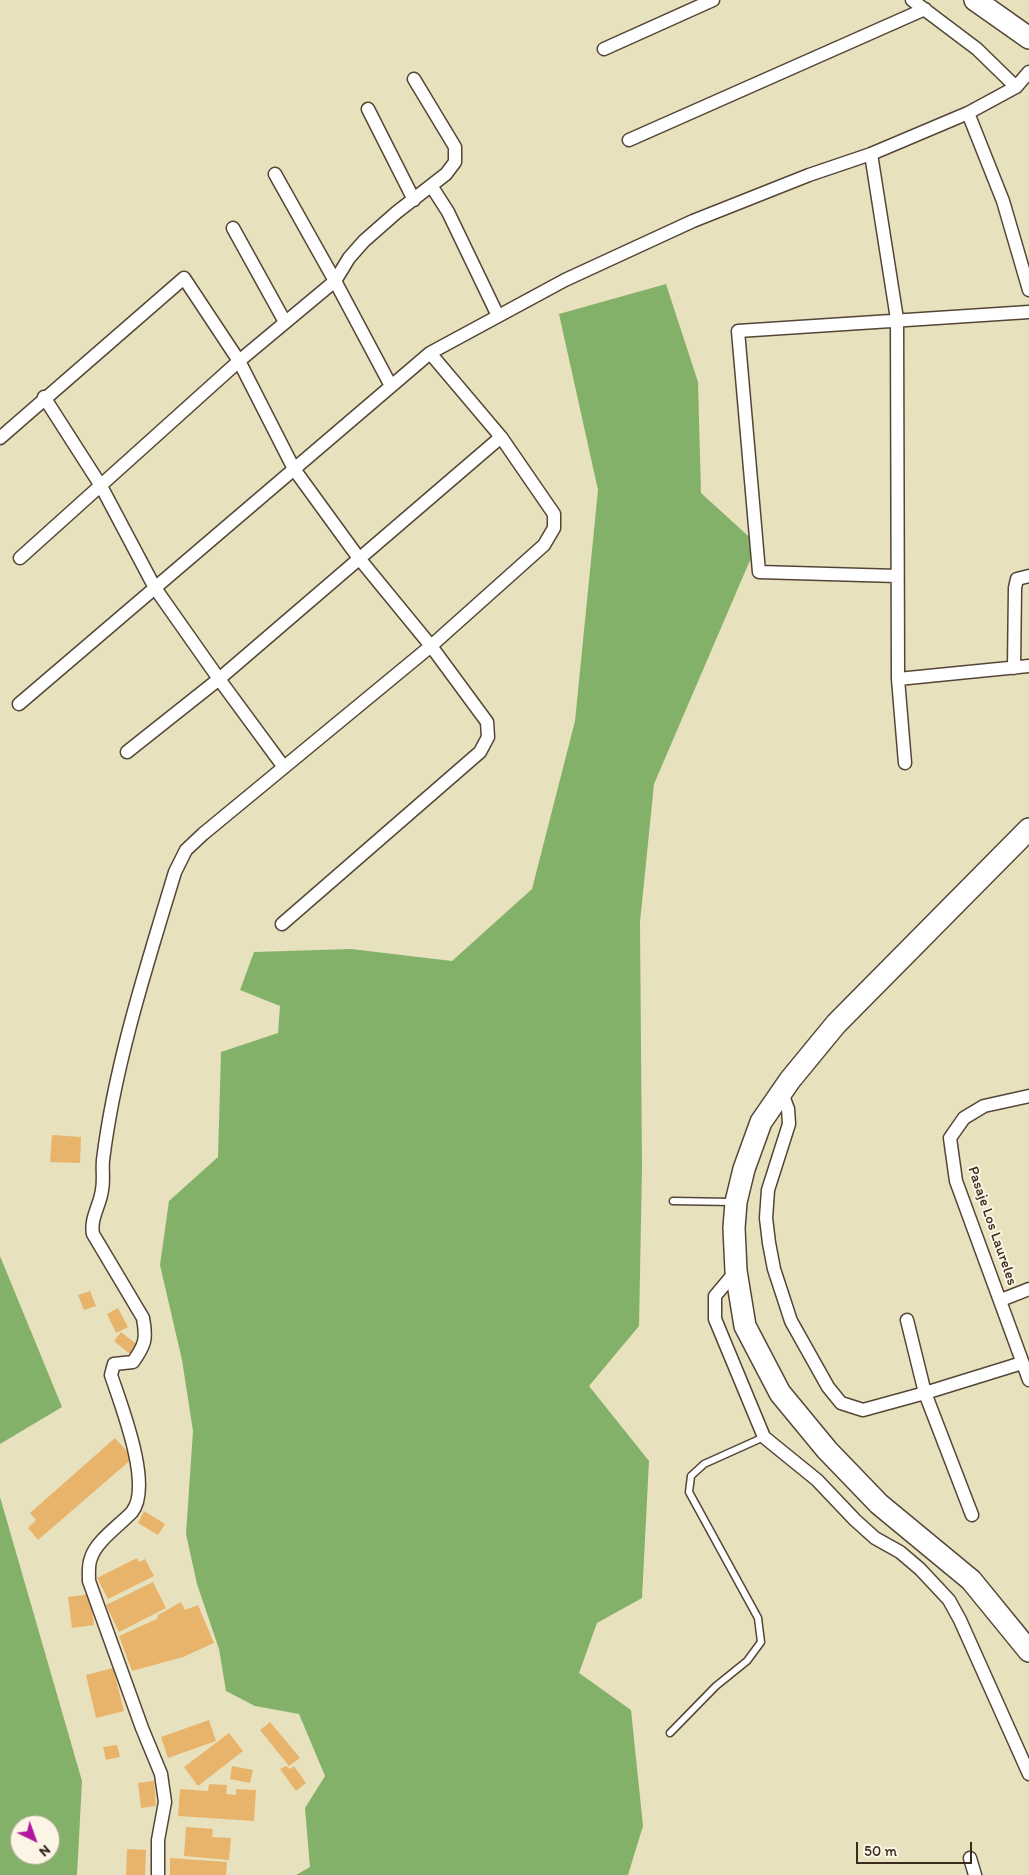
<!DOCTYPE html>
<html>
<head>
<meta charset="utf-8">
<style>
	body { margin:0 }
	#map { position:relative; width:1029px; height:1875px; overflow:hidden; background:#e8e1bd; font-family:Itim,sans-serif }
	canvas { display:block }
	.north { position:absolute; left:10px; top:1815px; width:50px; height:50px; box-sizing:border-box; background:#fcf5e5; border:1px solid #afa495; border-radius:50%; rotate:138deg; font-size:14px; font-weight:700; line-height:20px; text-align:center; color:#3b2a1e }
	.north::after { content:''; display:block; margin:auto; width:18px; height:22px; background:#b5179e; clip-path:polygon(50% 0,100% 100%,50% 72%,0 100%) }
	.scale { position:absolute; left:856px; top:1842px; width:116px; height:22px; box-sizing:border-box; border:2px solid #3b2a1e; border-top:0; padding-left:6px; font-size:15px; line-height:18px; white-space:nowrap; color:#3b2a1e; -webkit-text-stroke:4px #fcf5e5; paint-order:stroke }
</style>
</head>
<body>
<div id="map">
<canvas width="1029" height="1875"></canvas>
<div class="north">N</div>
<div class="scale">50 m</div>
</div>
<script>
const ctx = document.querySelector('canvas').getContext('2d');
ctx.lineJoin = 'round';
function paint(path, color) {
  ctx.fillStyle = color;
  ctx.fill(path, 'evenodd');
}
function trace(path, color, width, dash) {
  ctx.strokeStyle = color;
  ctx.lineWidth = width;
  ctx.lineCap = dash ? 'butt' : 'round';
  ctx.setLineDash(dash || []);
  ctx.stroke(path);
}
function drawText(font, color, halo, rows, align = 'center') {
  ctx.font = font + ' Itim,sans-serif';
  ctx.lineWidth = 4;
  ctx.setLineDash([]);
  ctx.textBaseline = 'middle';
  ctx.strokeStyle = halo;
  ctx.fillStyle = color;
  for (const [text, x, y, turn = 0] of rows) {
    ctx.save();
    ctx.translate(x, y);
    ctx.rotate((+turn || 0) * Math.PI / 180);
    ctx.textAlign = isNaN(turn) ? turn : align;
    if (halo) ctx.strokeText(text, 0, 0);
    ctx.fillText(text, 0, 0);
    ctx.restore();
  }
}
paint(new Path2D(`
	M666,284L698,382L701,493L757,544L654,784L640,922L642,1168L639,1326L589,1386L649,1461L642,1598L597,1623L579,1673L631,1710L643,1826L628,1875H296L310,1867L305,1808L325,1776L299,1714L255,1706L226,1691L219,1649L197,1584L186,1534L193,1431L182,1360L160,1265L169,1201L218,1157L221,1052L278,1033L280,1006L240,990L254,952L351,949L452,961L532,889L575,721L598,490L559,314Z
	M0,1256L62,1407L0,1444Z
	M0,1497L82,1781L77,1875H0ZM20,1825H50V1855H20Z`), '#84b16a');
paint(new Path2D(`
	M52,1135L81,1137L80,1163L50,1162Z
	M90,1291L96,1306L84,1310L78,1295Z
	M118,1308L128,1327L116,1333L107,1314Z
	M121,1332L139,1346L132,1356L114,1341Z
	M115,1438L133,1458L38,1540L28,1528L36,1520L30,1513Z
	M144,1511L165,1524L158,1535L138,1523Z
	M137,1558L139,1562L145,1559L154,1576L108,1599L97,1578Z
	M153,1582L166,1608L119,1632L106,1605Z
	M90,1594L94,1625L72,1628L68,1597Z
	M181,1602L185,1610L198,1605L214,1643L183,1657L132,1671L119,1636L157,1619L158,1615Z
	M113,1668L124,1711L96,1718L86,1675Z
	M209,1720L216,1741L168,1758L161,1737Z
	M270,1722L300,1758L289,1766L260,1730Z
	M229,1733L243,1751L198,1786L184,1767Z
	M117,1745L120,1757L106,1760L103,1747Z
	M232,1766L253,1770L250,1783L230,1779Z
	M286,1766L290,1769L294,1766L306,1783L296,1791L280,1769Z
	M154,1781L156,1806L141,1808L138,1783Z
	M209,1784L227,1785L226,1794L236,1795V1789L256,1790L254,1821L178,1816L180,1789L208,1791Z
	M186,1827L213,1829L212,1837L231,1838L229,1860L184,1856Z
	M127,1849L146,1850L145,1875H126Z
	M170,1858L227,1862L226,1875H170Z`), '#e8b46c');
const service = new Path2D(`
	M673,1201L732,1202
	M670,1733L716,1686L747,1661L761,1642L758,1618L689,1492L691,1476L704,1464L764,1437`);
const minor = new Path2D(`
	M912,0L977,49L1016,87
	M604,49L713,0
	M368,109L414,200
	M968,113L1003,201L1029,290
	M629,140L925,9
	M871,154L897,319L898,679L905,763
	M275,174L335,281L391,386
	M432,187L448,212L498,316
	M233,228L285,322
	M44,397L101,486L155,588L219,679L283,766
	M0,438L184,278L239,361L294,469L358,557L431,646L487,722L488,737L480,752L282,924
	M20,558L239,361L335,281L349,258L364,241L397,212L446,174L455,162V147L414,79
	M897,576L759,572L738,331L1029,312
	M1014,668L1015,588L1017,579L1029,576
	M898,679L1029,666
	M19,704L430,353L565,280L693,221L809,175L871,154L968,113L1016,87L1029,72
	M127,752L219,679L501,437
	M782,1093L788,1109L789,1124L768,1190L766,1218L769,1243L774,1269L791,1321L828,1387L841,1403L863,1410L925,1393L1022,1363
	M1029,1096L984,1106L964,1118L950,1138L956,1181L1029,1380
	M736,1271L715,1296V1319L764,1437L817,1480L855,1520L875,1538L900,1552L920,1569L949,1600L960,1620L1029,1774
	M1001,1300L1029,1289
	M907,1320L925,1393L972,1515
	M970,1858L975,1875
	M158,1875V1840L165,1802L161,1774L142,1728L89,1581C89,1574 88,1564 91,1558C96,1541 120,1525 132,1512C153,1486 121,1405 111,1375L114,1364L133,1362C145,1345 147,1339 143,1318L93,1234C90,1218 100,1206 102,1190C104,1180 102,1170 103,1160C115,1063 147,965 175,872L186,850L203,834L431,646L544,545L554,528V514L501,437L430,353`);
const trunk = new Path2D(`
	M975,0L1029,38
	M1029,829L836,1024L790,1080L761,1122L744,1169L736,1202L734,1228L736,1271L745,1326L780,1393L827,1450L879,1504L971,1580L1029,1651`);
trace(service, '#554536', 9);
trace(minor, '#554536', 15);
trace(trunk, '#554536', 24);
trace(service, '#fff', 6);
trace(minor, '#fff', 12);
trace(trunk, '#fff', 21);
drawText('15px', '#3b2a1e', '#fcf5e5', [
	["Pasaje Los Laureles",992,1226,71]
]);
</script>
</body>
</html>
